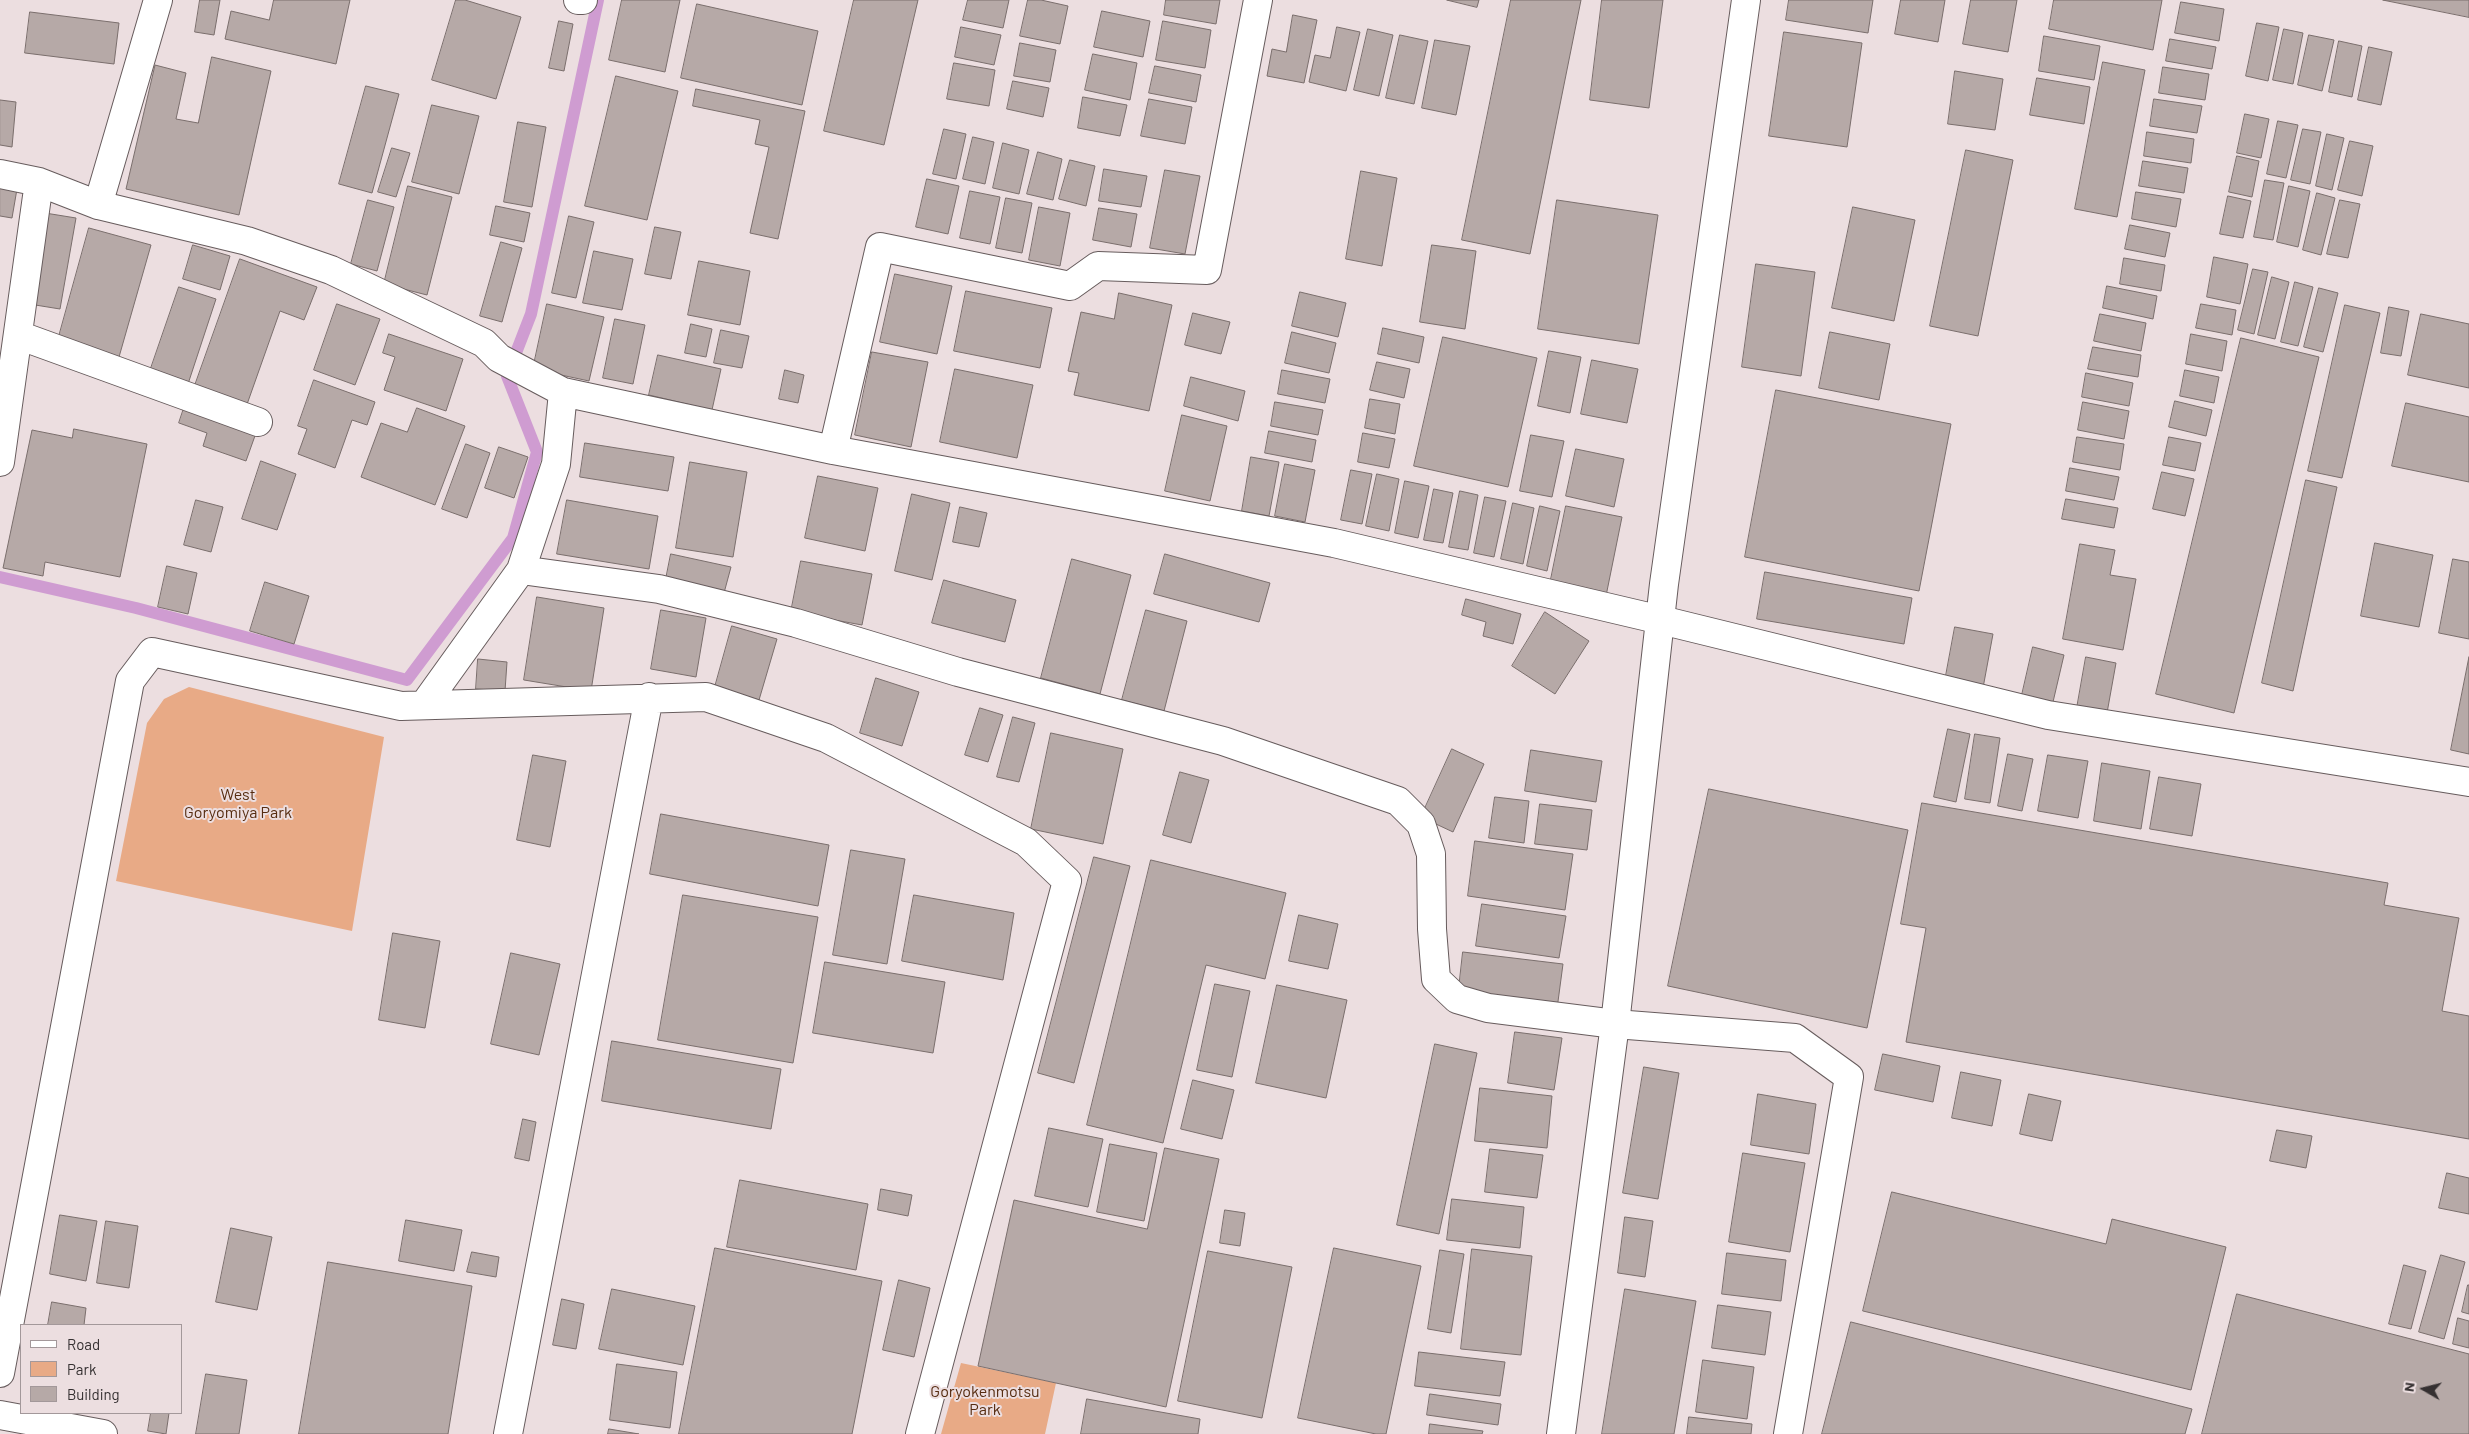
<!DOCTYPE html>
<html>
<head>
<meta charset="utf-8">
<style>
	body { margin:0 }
	#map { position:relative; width:2469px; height:1434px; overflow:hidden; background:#ecdee0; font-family:Barlow,sans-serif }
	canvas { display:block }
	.legend { position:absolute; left:20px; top:1324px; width:162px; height:90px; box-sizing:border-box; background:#ecdee0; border:1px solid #a3989a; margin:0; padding:6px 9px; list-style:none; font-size:15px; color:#353031 }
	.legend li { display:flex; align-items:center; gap:10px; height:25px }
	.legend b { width:25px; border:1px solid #a3989a }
	.north { position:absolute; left:2399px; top:1364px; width:50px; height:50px; -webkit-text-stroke:4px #ecdee0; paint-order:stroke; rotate:278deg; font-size:14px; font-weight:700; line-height:20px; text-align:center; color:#353031 }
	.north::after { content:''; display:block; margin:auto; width:18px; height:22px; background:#353031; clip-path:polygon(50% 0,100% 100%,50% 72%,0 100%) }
</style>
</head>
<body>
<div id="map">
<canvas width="2469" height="1434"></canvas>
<ul class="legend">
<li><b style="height:6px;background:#fff"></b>Road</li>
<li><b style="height:14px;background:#e8aa86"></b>Park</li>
<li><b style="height:14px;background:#b6a9a7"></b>Building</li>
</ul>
<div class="north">N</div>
</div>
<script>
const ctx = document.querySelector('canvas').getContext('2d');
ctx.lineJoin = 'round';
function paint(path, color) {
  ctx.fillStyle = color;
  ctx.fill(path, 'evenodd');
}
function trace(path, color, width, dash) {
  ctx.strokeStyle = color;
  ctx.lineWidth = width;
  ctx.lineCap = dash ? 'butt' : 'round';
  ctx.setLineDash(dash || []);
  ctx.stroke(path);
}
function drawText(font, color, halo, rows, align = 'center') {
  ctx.font = font + ' Barlow,sans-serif';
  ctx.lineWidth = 4;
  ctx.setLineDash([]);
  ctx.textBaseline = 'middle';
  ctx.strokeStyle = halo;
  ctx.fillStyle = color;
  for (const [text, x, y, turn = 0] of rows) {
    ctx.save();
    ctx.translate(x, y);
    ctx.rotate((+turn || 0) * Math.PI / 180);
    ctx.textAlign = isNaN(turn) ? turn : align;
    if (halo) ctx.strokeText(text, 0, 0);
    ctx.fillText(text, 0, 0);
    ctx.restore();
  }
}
paint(new Path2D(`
	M189,687L384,737L352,931L116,881L147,723L164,699Z
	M961,1363L1056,1383L1045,1434H941Z`), '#e8aa86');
trace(new Path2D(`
	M0,577L136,608L407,680L513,538L537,452L507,376L531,314L598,0`), '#cf9cd1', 12);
const building = new Path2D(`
	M200,0H220L214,35L195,32Z
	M274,0H350L336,64L225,39L231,11L269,20Z
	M456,0H465L521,17L496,99L432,80Z
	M622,0H680L665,72L609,60Z
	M854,0H918L884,145L824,131Z
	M968,0H1009L1003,28L963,20Z
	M1028,0H1041L1068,6L1060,44L1020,36Z
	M1166,0H1220L1216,24L1164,15Z
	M1447,0H1479L1477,7Z
	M1511,0H1581L1530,254L1462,240Z
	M1602,0H1663L1649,108L1590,100Z
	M1789,0H1873L1868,33L1786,20Z
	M1901,0H1945L1938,42L1895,34Z
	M1971,0H2017L2008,52L1963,44Z
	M2054,0H2162L2153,50L2049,29Z
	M2383,0H2469V17Z
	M2181,2L2224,9L2219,41L2175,33Z
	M697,4L818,31L802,105L681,78Z
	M1102,11L1150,21L1143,57L1094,47Z
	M30,12L119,23L114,64L25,53Z
	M1293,15L1317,20L1304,83L1267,76L1272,49L1286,52Z
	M559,21L573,24L564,71L549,68Z
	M1163,21L1211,30L1205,68L1156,60Z
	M2257,23L2279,27L2268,81L2246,76Z
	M961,27L1001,35L994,65L955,57Z
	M1337,27L1360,32L1346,91L1309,82L1315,55L1330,58Z
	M1368,29L1393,35L1379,96L1354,90Z
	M2284,29L2303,33L2293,84L2273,80Z
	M1784,32L1862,43L1847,147L1769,136Z
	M1400,35L1428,41L1414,104L1386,98Z
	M2309,35L2334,40L2322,91L2298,85Z
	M2044,36L2100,46L2094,80L2039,71Z
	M2170,39L2216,47L2212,69L2166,61Z
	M1435,40L1470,46L1456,115L1422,108Z
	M2339,41L2362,46L2352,97L2329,92Z
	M1020,43L1056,50L1050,82L1014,76Z
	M2369,47L2392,52L2381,105L2358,100Z
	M1093,54L1137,63L1130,100L1085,90Z
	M212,57L271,71L239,215L126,189L155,65L186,73L176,119L198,123Z
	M2103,62L2145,70L2117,217L2075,209Z
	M954,63L995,70L989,106L947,99Z
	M1155,66L1201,75L1196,102L1149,93Z
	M2163,67L2209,74L2205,100L2159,93Z
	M1955,71L2003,79L1995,130L1948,124Z
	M616,76L678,91L647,220L585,206Z
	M2037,78L2090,87L2084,124L2030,115Z
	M1013,81L1049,88L1043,117L1007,109Z
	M366,86L399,94L372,193L339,184Z
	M696,89L805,111L778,239L750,233L769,147L755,144L760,120L693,106Z
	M1083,97L1127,105L1120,136L1078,128Z
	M1149,99L1192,107L1185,144L1141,136Z
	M2154,99L2202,106L2197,133L2150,126Z
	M0,100L16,102L12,147L0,145Z
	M432,105L479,116L459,194L412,182Z
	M2245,114L2269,119L2261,158L2237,153Z
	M2278,121L2298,125L2286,178L2267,174Z
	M518,122L546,127L532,207L504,202Z
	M944,129L966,134L956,179L933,174Z
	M2303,129L2321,132L2310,184L2291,180Z
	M2147,132L2194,139L2191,163L2144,156Z
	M2327,134L2344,138L2332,190L2316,186Z
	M973,137L994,142L985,184L963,179Z
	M2350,141L2373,146L2362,196L2338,190Z
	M1003,143L1029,150L1019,194L993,188Z
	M392,148L410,153L396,197L378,192Z
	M1966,150L2013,160L1978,336L1930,326Z
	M1038,152L1062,159L1053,200L1027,194Z
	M2237,156L2259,161L2252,197L2229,192Z
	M1070,160L1095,166L1086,206L1059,199Z
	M2143,161L2188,168L2184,193L2139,186Z
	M1104,169L1147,176L1141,207L1099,201Z
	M1165,170L1200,176L1185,254L1150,248Z
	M1361,171L1397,178L1382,266L1346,259Z
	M927,179L959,186L948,234L916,227Z
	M2265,180L2284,183L2273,240L2254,237Z
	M408,186L452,197L427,295L384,284Z
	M2289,186L2310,191L2298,247L2277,242Z
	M0,187L17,189L12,218L0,216Z
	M970,191L1000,197L990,244L960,238Z
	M2136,192L2181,199L2176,227L2132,219Z
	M2317,193L2335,198L2321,255L2303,250Z
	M2228,196L2251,201L2243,238L2220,234Z
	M1006,198L1032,203L1022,253L996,248Z
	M368,200L394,207L377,271L351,264Z
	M1557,200L1658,215L1639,344L1538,329Z
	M2340,200L2360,204L2348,258L2327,254Z
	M496,206L530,213L524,242L490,235Z
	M1039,207L1070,213L1060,266L1029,260Z
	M1853,207L1915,220L1894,321L1832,308Z
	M1099,208L1137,214L1131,247L1093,240Z
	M45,213L76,218L60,309L29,304Z
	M569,216L594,222L576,298L552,293Z
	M2130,225L2170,233L2165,257L2125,249Z
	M655,227L681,232L671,279L645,274Z
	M89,228L151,245L119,357L58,340Z
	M501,242L522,248L502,322L480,316Z
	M193,245L230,256L220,290L183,279Z
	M1432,245L1476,251L1465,329L1420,322Z
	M594,251L633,259L622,310L583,303Z
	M2214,257L2248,264L2240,304L2207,297Z
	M2124,258L2165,265L2161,291L2120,284Z
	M240,259L317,287L304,320L280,311L245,410L193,391Z
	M699,261L750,271L740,325L688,315Z
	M1756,264L1815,272L1801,376L1742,367Z
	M2253,269L2268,272L2254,334L2238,330Z
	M895,274L952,286L937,354L880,342Z
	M2272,277L2289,282L2275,339L2258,335Z
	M2295,282L2313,287L2298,346L2281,342Z
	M2107,286L2157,296L2153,319L2103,308Z
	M179,287L216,299L187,387L149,374Z
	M2319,288L2338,293L2323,352L2304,347Z
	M966,291L1052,308L1040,368L954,351Z
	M1300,292L1346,303L1338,337L1292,326Z
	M1119,293L1172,305L1149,411L1074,395L1079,373L1068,371L1081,312L1114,319Z
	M337,304L380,319L355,385L314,370Z
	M547,304L604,317L589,381L533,369Z
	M2201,304L2236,310L2232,335L2196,328Z
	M2345,305L2380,313L2342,478L2308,471Z
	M2389,307L2409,311L2401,356L2381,353Z
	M1193,313L1230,322L1221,354L1185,345Z
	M2100,314L2146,323L2141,351L2094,341Z
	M2421,314L2469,324V388L2408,375Z
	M615,319L645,325L633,384L603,378Z
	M691,324L712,329L706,357L685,353Z
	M1383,328L1424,337L1419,363L1378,354Z
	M721,330L749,336L742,368L714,363Z
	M1292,332L1336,343L1329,373L1285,363Z
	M1830,332L1890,344L1879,400L1819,388Z
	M389,334L463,359L446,411L384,390L395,357L383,353Z
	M2191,334L2227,341L2222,371L2186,364Z
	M1443,337L1537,358L1508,487L1414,466Z
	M2241,338L2319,357L2234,713L2156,694Z
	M2093,347L2141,355L2138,377L2088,369Z
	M1549,351L1581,357L1570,413L1538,406Z
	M872,352L928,362L911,447L855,435Z
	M658,355L721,369L712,410L649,395Z
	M1592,360L1638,369L1627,423L1581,414Z
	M1377,362L1410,369L1404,398L1370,390Z
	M955,369L1033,385L1017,458L940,442Z
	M785,370L804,375L798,403L779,399Z
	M1282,370L1330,379L1325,403L1278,394Z
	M2185,370L2219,377L2214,403L2180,396Z
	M2086,373L2133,383L2129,406L2082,397Z
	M1191,377L1245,391L1238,421L1184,406Z
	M314,380L375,402L367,425L352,420L335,468L298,454L307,429L298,426Z
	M1776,390L1951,424L1919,591L1745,557Z
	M1370,399L1400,404L1395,434L1365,428Z
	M2175,401L2212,410L2206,436L2169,427Z
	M1275,402L1323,410L1318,435L1271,426Z
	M2083,402L2129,411L2124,439L2078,430Z
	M2406,403L2469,417V482L2392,466Z
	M184,408L256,433L246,461L203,446L207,433L179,423Z
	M417,408L465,426L435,505L361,477L381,423L407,432Z
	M1182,415L1227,426L1210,501L1165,491Z
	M74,429L147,444L120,577L45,562L43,576L3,568L32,430L72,438Z
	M1269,431L1316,440L1312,462L1265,453Z
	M1363,433L1395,439L1389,468L1358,462Z
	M1531,435L1564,441L1552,497L1520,491Z
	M2077,437L2124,444L2120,470L2073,462Z
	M2169,437L2201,443L2195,471L2163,465Z
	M585,443L674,457L668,491L580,477Z
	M466,444L490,453L467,518L442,509Z
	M499,447L528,457L514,498L485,488Z
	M1576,449L1624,459L1614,507L1566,496Z
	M1251,457L1279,462L1269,516L1242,511Z
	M261,461L296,474L277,530L242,519Z
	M690,462L747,472L733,557L676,548Z
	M1285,464L1315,470L1305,522L1275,516Z
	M2070,468L2119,477L2114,500L2066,491Z
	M1351,470L1372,474L1362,524L1341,520Z
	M2162,472L2194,479L2185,516L2153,509Z
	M1377,474L1399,479L1389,531L1366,526Z
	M818,476L878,488L865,551L805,538Z
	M2306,480L2337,487L2293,691L2262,683Z
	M1405,481L1429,486L1418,538L1395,533Z
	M1434,489L1453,493L1443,543L1424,540Z
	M1460,491L1478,495L1468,550L1449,547Z
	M912,494L950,503L932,580L895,571Z
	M1485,497L1506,501L1494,557L1474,553Z
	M2066,499L2118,508L2114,528L2062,519Z
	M196,500L223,507L211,552L184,545Z
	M567,500L658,516L649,569L557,554Z
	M1513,503L1534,508L1523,564L1501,559Z
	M1540,506L1560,511L1547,571L1527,566Z
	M1566,506L1622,517L1606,596L1550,584Z
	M960,507L987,513L979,547L953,542Z
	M2375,543L2433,555L2419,627L2361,616Z
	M2080,544L2115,550L2110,575L2136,579L2123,650L2063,639Z
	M671,554L731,567L724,593L666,579Z
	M1165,554L1270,583L1259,622L1154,594Z
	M1072,559L1131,575L1100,694L1041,678Z
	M2453,559L2469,562V639L2439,633Z
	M801,561L872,574L862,625L791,612Z
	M167,566L197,573L188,614L158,607Z
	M1765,572L1912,598L1904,644L1757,619Z
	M944,580L1016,600L1005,642L932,623Z
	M265,582L309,596L294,644L250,631Z
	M537,597L604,608L591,691L524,680Z
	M1466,599L1521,614L1513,644L1483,636L1486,622L1462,615Z
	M661,610L706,618L696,677L651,669Z
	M1146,610L1187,621L1164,711L1122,700Z
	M1545,612L1589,641L1555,694L1512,666Z
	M732,626L777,639L759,700L715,687Z
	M1955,627L1993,634L1983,688L1945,681Z
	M2033,647L2064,655L2053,702L2022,695Z
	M2086,657L2116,663L2107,713L2077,708Z
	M2469,657V754L2451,750Z
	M478,659L507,662L505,691L476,689Z
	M876,678L919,692L902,746L860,733Z
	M980,708L1003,715L988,762L965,755Z
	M1013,717L1035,723L1019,782L997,777Z
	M1948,729L1970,734L1956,802L1934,797Z
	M1051,733L1123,749L1103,844L1031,829Z
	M1975,734L2000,738L1990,803L1965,799Z
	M1452,749L1484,764L1453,832L1421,817Z
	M1531,750L1602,761L1596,802L1525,791Z
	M2008,754L2033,759L2022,811L1998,806Z
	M533,755L566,761L550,847L517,840Z
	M2048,755L2088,761L2078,818L2038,811Z
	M2102,763L2150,771L2141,829L2094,821Z
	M1180,772L1209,780L1191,843L1163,835Z
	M2159,777L2201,784L2192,836L2150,829Z
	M1709,789L1908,830L1867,1028L1668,986Z
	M1495,797L1529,801L1524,843L1489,838Z
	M1922,803L2388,883L2384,905L2459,918L2442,1011L2469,1016V1139L1906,1042L1926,928L1901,924Z
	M1540,804L1592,810L1587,850L1535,844Z
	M661,814L829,845L818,906L650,874Z
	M1475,841L1573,854L1565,910L1468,896Z
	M851,850L905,859L887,964L833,955Z
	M1094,857L1130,866L1074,1083L1038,1073Z
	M1151,860L1286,893L1265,979L1206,965L1163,1143L1087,1125Z
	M683,895L818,917L793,1063L658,1040Z
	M914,895L1014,913L1003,980L902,961Z
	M1482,904L1566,916L1559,958L1476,946Z
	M1299,915L1338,924L1328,969L1289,961Z
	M393,933L440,941L425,1028L379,1020Z
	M1463,952L1563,964L1557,1009L1458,997Z
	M511,953L560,964L539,1055L491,1044Z
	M825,962L945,982L933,1053L813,1033Z
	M1215,984L1250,991L1232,1077L1197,1070Z
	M1277,985L1347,1000L1326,1098L1256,1083Z
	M1515,1032L1562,1038L1554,1090L1508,1083Z
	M612,1041L781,1069L771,1129L602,1101Z
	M1435,1044L1477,1053L1439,1234L1397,1225Z
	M1883,1054L1940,1066L1933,1102L1875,1090Z
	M1644,1067L1679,1073L1658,1199L1623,1193Z
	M1961,1072L2001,1080L1992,1126L1952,1118Z
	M1193,1080L1234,1090L1222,1139L1181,1129Z
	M1480,1088L1552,1096L1547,1148L1475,1141Z
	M1758,1094L1816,1104L1809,1154L1751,1145Z
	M2029,1094L2061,1101L2052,1141L2020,1134Z
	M523,1119L536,1122L529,1161L515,1158Z
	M1049,1128L1103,1139L1088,1207L1035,1196Z
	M2277,1130L2312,1136L2306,1168L2270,1161Z
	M1110,1144L1157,1153L1144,1221L1097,1212Z
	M1165,1148L1219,1159L1166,1407L978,1366L1014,1200L1147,1229Z
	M1490,1149L1543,1155L1537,1198L1485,1192Z
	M1743,1153L1805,1163L1790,1252L1729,1242Z
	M2447,1173L2469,1178V1214L2439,1208Z
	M740,1180L868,1204L856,1270L727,1247Z
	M881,1189L912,1195L908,1216L878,1210Z
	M1892,1192L2106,1244L2112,1219L2226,1247L2191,1390L1863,1311Z
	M1452,1199L1524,1207L1520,1248L1447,1240Z
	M1225,1210L1245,1213L1240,1246L1220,1243Z
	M60,1215L97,1221L86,1281L50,1274Z
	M1625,1217L1653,1221L1645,1277L1618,1273Z
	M406,1220L462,1230L454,1271L399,1261Z
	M106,1221L138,1226L129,1288L97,1283Z
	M231,1228L272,1237L257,1310L216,1302Z
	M715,1248L882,1281L852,1434H679Z
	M1334,1248L1421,1266L1386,1434H1376L1298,1418Z
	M1472,1249L1532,1256L1521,1355L1461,1349Z
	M1440,1250L1464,1254L1451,1333L1428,1329Z
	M1208,1251L1292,1267L1262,1418L1178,1401Z
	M472,1252L499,1257L496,1277L467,1272Z
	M1727,1253L1786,1260L1781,1301L1722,1294Z
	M2441,1255L2465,1262L2444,1339L2419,1332Z
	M328,1262L472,1286L448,1434H299Z
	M2404,1265L2426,1271L2411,1329L2389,1324Z
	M899,1280L930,1288L914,1357L883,1350Z
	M2468,1285H2469V1314L2462,1312Z
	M612,1289L695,1306L683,1365L599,1349Z
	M1625,1289L1696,1301L1674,1434H1602Z
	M2237,1294L2469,1354V1434H2202Z
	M562,1299L584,1304L576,1349L553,1345Z
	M52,1302L86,1308L84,1325H48Z
	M1718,1305L1771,1312L1765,1355L1712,1348Z
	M2458,1318L2469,1321V1348L2453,1344Z
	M1851,1322L2192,1409L2185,1434H1822Z
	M1419,1352L1505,1362L1500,1396L1415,1386Z
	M1703,1360L1754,1367L1747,1419L1696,1412Z
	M617,1364L677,1372L670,1428L610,1420Z
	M206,1374L247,1380L239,1434H196Z
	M1430,1394L1501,1404L1498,1425L1427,1415Z
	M1087,1399L1200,1419L1198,1434H1081Z
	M151,1413H169L166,1434L148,1431Z
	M1689,1417L1752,1424L1751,1434H1687Z
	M1430,1424L1483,1431L1482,1434H1429Z
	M609,1429L639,1434H608Z`);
paint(building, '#b6a9a7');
trace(building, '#7a6e6c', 1);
const minor = new Path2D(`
	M578,0H583
	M0,174L39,182L98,205L247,241L331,270L484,343L499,358L563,392L833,450L1334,543L1661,620L2048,715L2469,782
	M98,205L158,0
	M18,335L258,422
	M833,450L880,247L1070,286L1098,266L1207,270L1258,0
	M0,462L39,182
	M521,570L659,589L796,623L958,672L1223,741L1398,801L1421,824L1431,854L1432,929L1436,979L1457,999L1488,1008L1615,1024L1795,1038L1849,1077L1788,1434
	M424,705L521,570L556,464L563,392
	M0,1373L130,681L152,652L401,706L706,697L826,738L1026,842L1067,881L920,1434
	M0,1415L103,1434
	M508,1434L649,697`);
const tertiary = new Path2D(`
	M1561,1434L1615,1024L1664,584L1746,0`);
trace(minor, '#675c5d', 30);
trace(tertiary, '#675c5d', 30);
trace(minor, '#fff', 28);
trace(tertiary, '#fff', 28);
drawText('16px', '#562c10', '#ecdee0', [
	["West",238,795],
	["Goryomiya Park",238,813],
	["Goryokenmotsu",985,1392],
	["Park",985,1410]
]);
</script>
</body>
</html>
